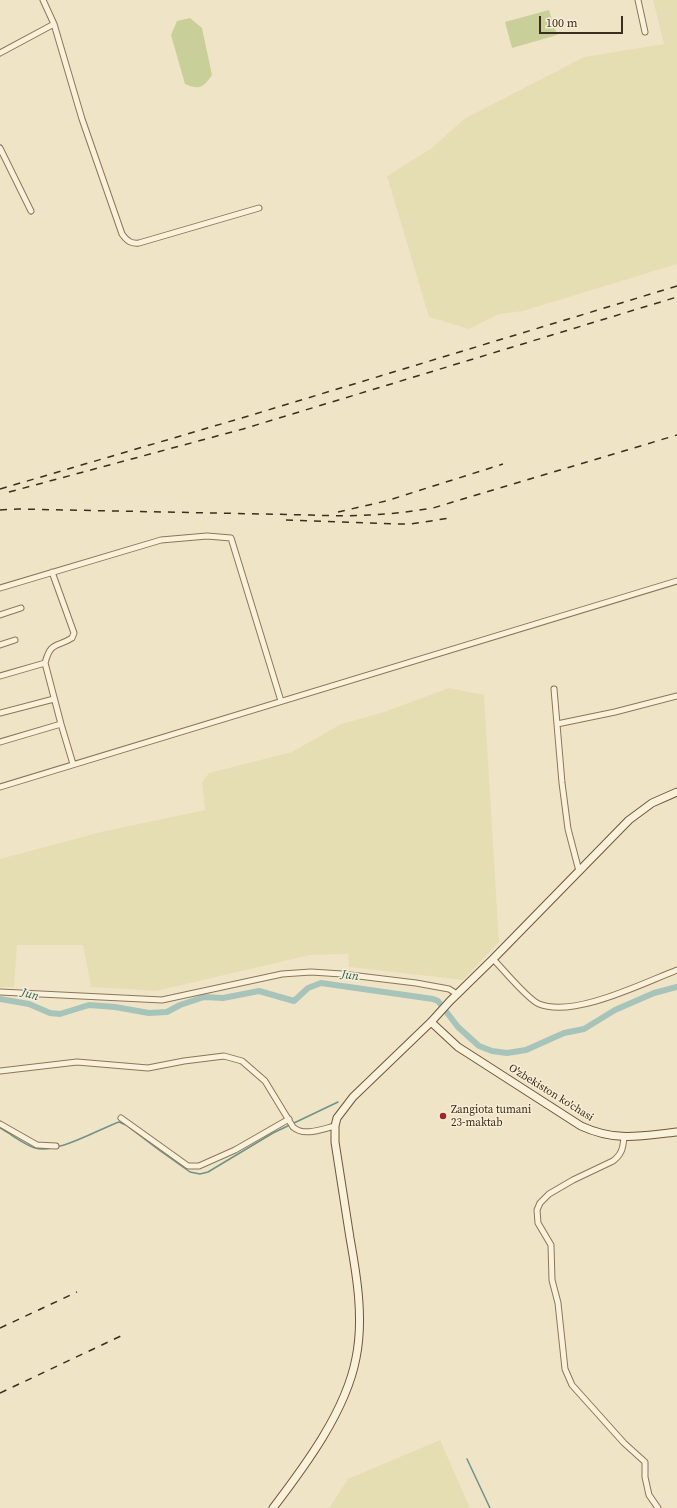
<!DOCTYPE html>
<html>
<head>
<meta charset="utf-8">
<style>
	body { margin:0 }
	#map { position:relative; width:677px; height:1508px; overflow:hidden; background:#f0e4c6; font-family:"Source Serif 4",serif }
	canvas { display:block }
	.scale { position:absolute; left:539px; top:16px; width:84px; height:18px; box-sizing:border-box; border:2px solid #3c2d1f; border-top:0; padding-left:5px; font-size:12px; line-height:14px; white-space:nowrap; color:#3c2d1f; -webkit-text-stroke:3px #f7eed6; paint-order:stroke }
</style>
</head>
<body>
<div id="map">
<canvas width="677" height="1508"></canvas>
<div class="scale">100 m</div>
</div>
<script>
const ctx = document.querySelector('canvas').getContext('2d');
ctx.lineJoin = 'round';
function paint(path, color) {
  ctx.fillStyle = color;
  ctx.fill(path, 'evenodd');
}
function trace(path, color, width, dash) {
  ctx.strokeStyle = color;
  ctx.lineWidth = width;
  ctx.lineCap = dash ? 'butt' : 'round';
  ctx.setLineDash(dash || []);
  ctx.stroke(path);
}
function drawText(font, color, halo, rows, align = 'center') {
  ctx.font = font + ' "Source Serif 4",serif';
  ctx.lineWidth = 3;
  ctx.setLineDash([]);
  ctx.textBaseline = 'middle';
  ctx.strokeStyle = halo;
  ctx.fillStyle = color;
  for (const [text, x, y, turn = 0] of rows) {
    ctx.save();
    ctx.translate(x, y);
    ctx.rotate((+turn || 0) * Math.PI / 180);
    ctx.textAlign = isNaN(turn) ? turn : align;
    if (halo) ctx.strokeText(text, 0, 0);
    ctx.fillText(text, 0, 0);
    ctx.restore();
  }
}
paint(new Path2D(`
	M653,0H677V264L523,311L499,314L469,329L429,317L387,176L432,148L464,119L584,57L664,44Z
	M449,688L484,695L499,942L463,980L349,967L348,954L310,955L156,991L91,987L83,945H17L14,987H0V859L101,832L205,810L202,782L209,773L292,752L341,724L381,713Z
	M440,1440L470,1508H329L348,1479Z`), '#e6deb3');
paint(new Path2D(`
	M549,10L557,35L512,48L505,22Z
	M190,18L202,28L212,75C203,88 200,90 185,84L171,35L177,21Z`), '#c9cf99');
trace(new Path2D(`
	M0,1128C11,1134 23,1144 35,1148C57,1154 97,1130 119,1122L126,1125L159,1150L190,1172L200,1174L208,1172L273,1133L338,1102
	M467,1459L490,1508`), '#6d938a', 1.5);
trace(new Path2D(`
	M0,999L29,1004L50,1013L60,1014L89,1005L115,1007L149,1013L167,1012L180,1005L204,997L223,998L259,991L294,1001L308,988L321,983L433,999L438,1001L458,1027L479,1046L492,1051L507,1053L526,1050L564,1033L584,1029L615,1010L654,993L677,987`), '#a7c4bb', 6);
const street = new Path2D(`
	M43,0L54,24L82,119L122,234C127,241 131,244 139,243L259,208
	M638,0L645,32
	M0,53L54,24
	M0,148L31,211
	M0,588L161,540L207,536L231,538L281,701
	M0,615L21,608
	M0,645L15,640
	M45,663L61,724L73,764
	M0,676L45,663C51,641 56,648 72,638L74,633L52,572
	M554,689L562,783L568,829L579,871
	M0,713L54,699
	M557,724L615,712L677,696
	M0,742L61,724
	M0,787L677,581
	M493,959C502,968 528,1000 539,1004C574,1018 643,983 677,970
	M0,992L162,1000L282,974L311,972L342,974L416,983L449,989L457,994
	M0,1071L77,1062L148,1068L184,1061L224,1056L242,1061L265,1081L293,1127C304,1137 322,1129 335,1126
	M121,1118L188,1166H199L235,1150L289,1119
	M0,1124L37,1145L56,1146
	M624,1137C623,1148 622,1154 613,1161L573,1180L549,1194L540,1203L537,1210L538,1223L551,1245L552,1280L558,1303L565,1369L572,1385L624,1443L645,1462V1477L649,1495L658,1508`);
const secondary = new Path2D(`
	M431,1022L458,1047L469,1054L581,1126C616,1142 640,1136 677,1132
	M273,1508C305,1466 346,1411 356,1358C364,1319 357,1277 350,1238C345,1206 340,1174 335,1142V1126L337,1118L353,1097L431,1022L450,1001L493,959L629,820L652,803L677,792`);
trace(street, '#8d755a', 7);
trace(secondary, '#6f563d', 9);
trace(street, '#faf1da', 5);
trace(secondary, '#faf1da', 7);
trace(new Path2D(`
	M0,489L245,417L677,286
	M9,492L243,429L677,297
	M0,510L18,509L311,515C353,517 391,515 433,508L677,435
	M338,512L386,501L503,464
	M286,520L395,524H411L450,518
	M0,1328L77,1292
	M0,1393L123,1335`), '#3c2d1f', 1.5, [7, 7]);
for (const [x, y, r, color] of [
	[443,1116,4,"#9f2728"]
]) {
  const dot = new Path2D();
  dot.arc(x, y, r, 0, 2 * Math.PI);
  ctx.fillStyle = color;
  ctx.fill(dot);
  trace(dot, '#f7eed6', 1.5);
}
drawText('11px', '#3c2d1f', '#f7eed6', [
	["O'zbekiston ko'chasi",551,1093,32]
]);
drawText('11px', '#3c2d1f', '#f7eed6', [
	["Zangiota tumani",451,1110],
	["23-maktab",451,1123]
], 'left');
drawText('italic 12px', '#2d5d5a', '#f7eed6', [
	["Jun",350,976,8],
	["Jun",30,995,16]
]);
</script>
</body>
</html>
